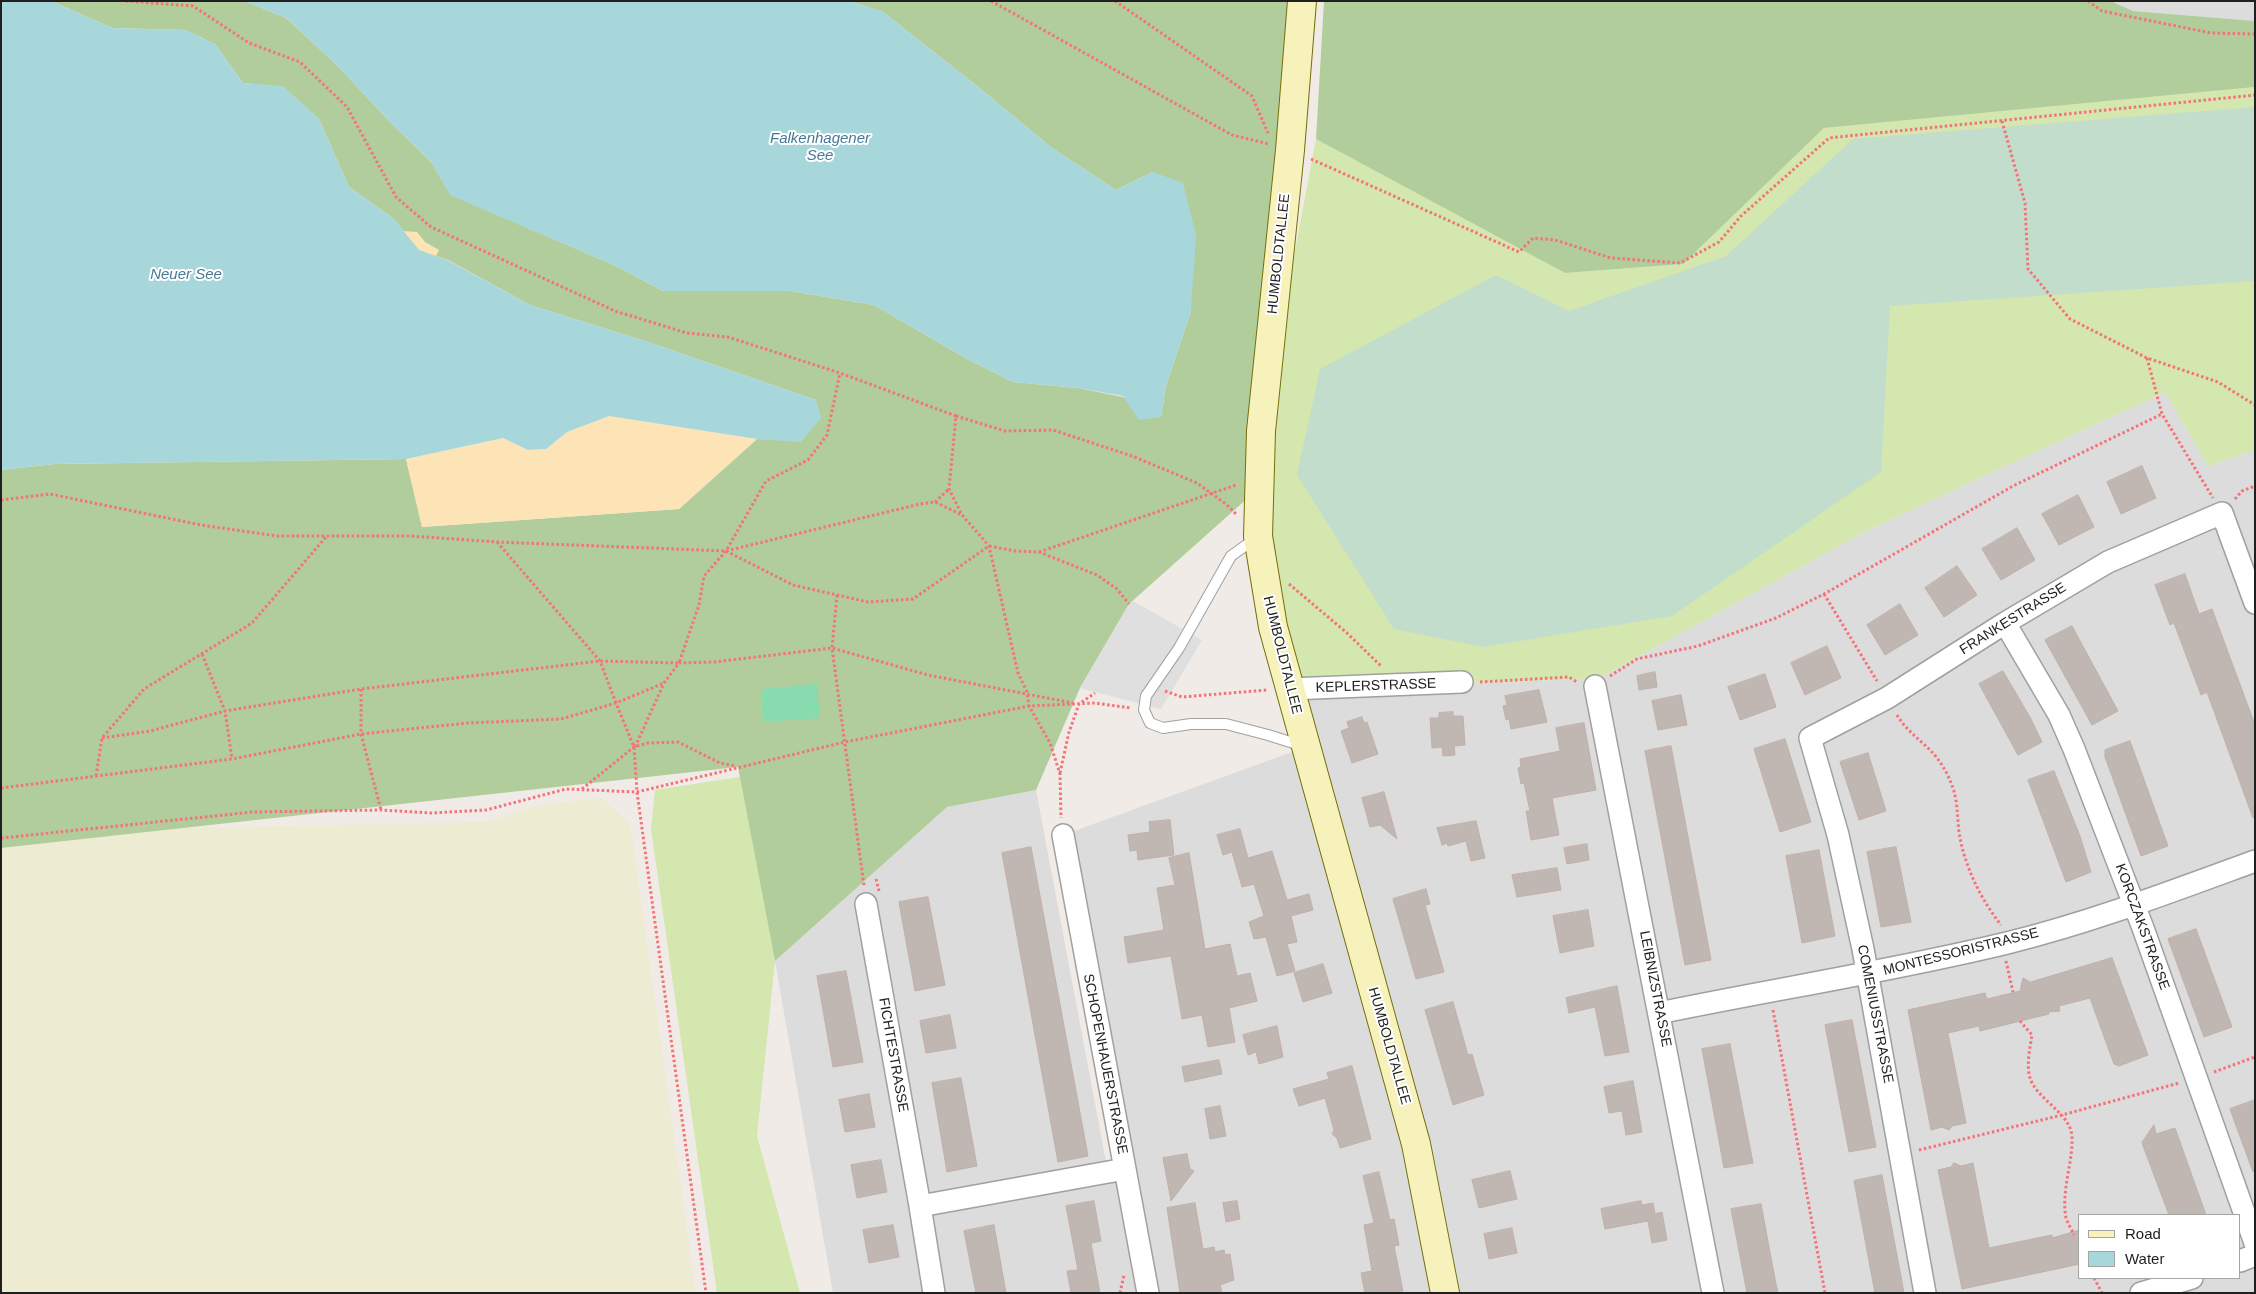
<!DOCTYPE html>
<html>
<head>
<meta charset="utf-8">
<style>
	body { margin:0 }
	#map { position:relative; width:2256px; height:1294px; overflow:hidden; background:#f0ebe6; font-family:Arial,sans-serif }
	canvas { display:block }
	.frame { position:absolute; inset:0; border:2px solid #1f1f1f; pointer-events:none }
	.legend { position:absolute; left:2078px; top:1214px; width:162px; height:65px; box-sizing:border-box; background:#fff; border:1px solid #a5a5a5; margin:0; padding:6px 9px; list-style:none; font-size:15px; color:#1f1f1f }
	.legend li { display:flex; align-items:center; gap:10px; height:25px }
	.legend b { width:25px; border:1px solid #a5a5a5 }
</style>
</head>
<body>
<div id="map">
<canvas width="2256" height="1294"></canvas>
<div class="frame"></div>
<ul class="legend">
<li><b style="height:6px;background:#f7f1bc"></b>Road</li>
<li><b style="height:14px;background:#a8d7db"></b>Water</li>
</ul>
</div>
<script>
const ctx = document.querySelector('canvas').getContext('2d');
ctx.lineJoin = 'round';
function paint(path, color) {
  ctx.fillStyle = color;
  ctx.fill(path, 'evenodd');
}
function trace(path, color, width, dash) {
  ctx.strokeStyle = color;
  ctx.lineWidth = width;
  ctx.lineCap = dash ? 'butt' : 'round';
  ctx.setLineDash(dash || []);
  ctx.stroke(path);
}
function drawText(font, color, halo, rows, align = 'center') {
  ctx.font = font + ' Arial,sans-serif';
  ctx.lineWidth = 4;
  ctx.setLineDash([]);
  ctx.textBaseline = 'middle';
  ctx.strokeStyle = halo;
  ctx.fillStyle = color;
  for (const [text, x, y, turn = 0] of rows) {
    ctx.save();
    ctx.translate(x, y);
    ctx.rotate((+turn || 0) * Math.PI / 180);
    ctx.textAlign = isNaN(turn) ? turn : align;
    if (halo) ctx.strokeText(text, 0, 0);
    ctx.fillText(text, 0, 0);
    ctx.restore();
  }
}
paint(new Path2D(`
	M2112,1H2255V21L2133,11Z
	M2165,392L2208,466L2255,450V1293H1714L1601,677L1870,529ZM2080,1215H2240V1278H2080Z
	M1589,679L1709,1293H1148L1063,835L1306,747L1290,689Z
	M1036,790L1106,1162L1025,1178L1029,1198L1116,1182L1136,1293H833L775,961L947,807Z`), '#dddcdc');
paint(new Path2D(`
	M601,798L630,823L696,1293H1V848L181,828L486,822L538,805Z`), '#edebd2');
paint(new Path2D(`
	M2255,87V450L2208,466L2165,392L1870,529L1601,677L1589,679L1290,689L1273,627L1261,431L1316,139L1565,273L1683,264L1824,128Z
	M740,777L775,961L757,1136L800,1293H717L651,829L655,790Z`), '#d3e7ae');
paint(new Path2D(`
	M51,1H245L286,18L337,65L388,120L431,162L451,195L614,265L663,291H791L874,305L969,360L1013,382L1078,388L1123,397L1161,417L1166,386L1191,311L1153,172L1116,190L1052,148L977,86L883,12L849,1H1302L1259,488L1129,604L1080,688L1036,790L947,807L775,961L738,767L1,848V470L54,464L406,459L422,527L679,509L757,439L801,441L816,400L648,342L530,305L448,260L419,250L393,218L349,187L319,119L283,87L243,83L215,44L185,30L112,28Z
	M1324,1H2111L2133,11L2255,21V87L1824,128L1683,264L1565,273L1316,139Z`), '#b2cd9c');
paint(new Path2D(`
	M2255,107V281L1890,306L1881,472L1672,616L1484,647L1394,629L1297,475L1320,369L1496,275L1569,311L1726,256L1853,139Z`), '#c3ddcd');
paint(new Path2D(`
	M403,231L417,232L425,242L439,250L436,256L419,250Z
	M609,416L757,439L679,509L422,527L406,459L503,438L528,450L546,449L567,432Z`), '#fce4b7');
paint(new Path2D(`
	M817,684L820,718L763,722L761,689Z`), '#87dbae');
paint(new Path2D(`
	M1133,601L1202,640L1161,709L1080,688L1129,604Z`), '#dfdfdf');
paint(new Path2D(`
	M1,1H51L112,28L185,30L215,44L243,83L283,86L319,119L349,187L393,218L419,250L447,260L530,305L648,342L816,400L821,418L801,442L757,439L609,416L567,432L546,449L528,450L503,438L406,459L54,464L1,470Z
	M245,1H849L883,12L977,86L1052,148L1116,190L1153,172L1183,183L1196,235L1191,311L1166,386L1161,417L1139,420L1123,396L1078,388L1013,382L969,360L874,305L791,291H663L614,265L450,195L431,162L388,120L337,65L286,18Z`), '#a8d7db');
const building = new Path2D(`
	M2142,466L2156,498L2121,514L2107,482Z
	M2078,495L2094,527L2059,545L2042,514Z
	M2017,528L2035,560L2001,580L1982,549Z
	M1957,566L1977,595L1944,617L1925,588Z
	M2185,574L2199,614L2212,609L2255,725V817L2253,818L2207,692L2201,695L2174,623L2170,625L2155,585Z
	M1900,604L1918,635L1885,655L1867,625Z
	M2072,626L2118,711L2092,725L2045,640Z
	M1827,646L1841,678L1805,695L1791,663Z
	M2003,671L2031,719L2042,742L2018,755L1979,684Z
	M1655,672L1657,687L1639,690L1637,676Z
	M1765,674L1776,707L1740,720L1728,687Z
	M1539,690L1547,722L1511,729L1509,719L1506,720L1503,706L1507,705L1505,696Z
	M1681,695L1687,725L1658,730L1652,701Z
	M1453,712V716H1463L1465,745L1454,746L1455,755L1443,756L1442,747L1432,748L1430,718H1439V713Z
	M1362,717L1364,723L1367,722L1378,754L1352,763L1341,731L1349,728L1347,722Z
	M1584,723L1596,790L1552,798L1559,835L1531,840L1526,811H1530L1524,783L1521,784L1518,768L1521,767L1520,759L1560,751L1556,728Z
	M1785,739L1811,822L1780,832L1754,749Z
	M2130,741L2168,846L2141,856L2105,757V750Z
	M1671,746L1711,960L1685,965L1645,751Z
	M1868,753L1886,811L1859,820L1840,762Z
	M2054,771L2080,836L2091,872L2066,882L2028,780Z
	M1384,792L1397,839L1380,825L1370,827L1362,798Z
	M1170,820L1174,855L1138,860L1137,850L1130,851L1128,835L1150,832L1149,822Z
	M1476,821L1485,858L1471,861L1466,841L1448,846L1447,843L1442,845L1437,828Z
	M1240,829L1248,858L1272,851L1287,900L1309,894L1313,910L1291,916L1297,942L1287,944L1295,971L1277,976L1266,937L1254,939L1249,922L1264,916L1254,884L1242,887L1232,852L1223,855L1217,835Z
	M1587,844L1589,860L1567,864L1564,848Z
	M1031,847L1088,1156L1058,1162L1002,853Z
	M1896,847L1911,922L1881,927L1867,852Z
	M1819,850L1835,936L1802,943L1786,856Z
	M1189,853L1205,949L1230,944L1237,976L1250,973L1257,1001L1229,1008L1235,1042L1208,1047L1202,1015L1182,1019L1171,956L1128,963L1124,937L1164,930L1157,888L1175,885L1169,858Z
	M1557,868L1561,890L1517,897L1512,875Z
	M1426,889L1430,904L1425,905L1444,972L1416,979L1393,899Z
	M928,897L945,985L915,991L899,902Z
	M1588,910L1594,946L1560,953L1553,916Z
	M2196,929L2232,1027L2204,1037L2168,939Z
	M2112,958L2148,1055L2119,1066L2114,1064L2090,998L2059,1006L2060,1011L2048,1012L2049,1014L1980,1031L1979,1026L1948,1033L1966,1123L1952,1126L1949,1130L1942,1127L1931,1130L1908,1010L1985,993L1987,999L2020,991L2023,978L2030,982Z
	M1323,964L1332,993L1303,1002L1294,973Z
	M846,971L863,1062L833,1067L817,976Z
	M1617,986L1629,1052L1605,1056L1595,1007L1569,1013L1566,998Z
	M1453,1002L1468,1055L1472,1054L1484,1095L1453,1105L1425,1010Z
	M950,1015L956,1048L926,1053L920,1021Z
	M1852,1020L1876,1147L1849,1152L1825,1025Z
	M1277,1026L1283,1057L1259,1064L1256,1052L1248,1055L1243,1035Z
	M1730,1044L1753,1163L1724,1168L1702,1049Z
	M1219,1060L1222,1074L1185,1082L1182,1067Z
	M1352,1066L1371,1139L1340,1148L1337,1138L1332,1134L1334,1130L1325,1098L1299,1106L1293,1089L1329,1079L1327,1073Z
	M961,1078L977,1166L947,1172L932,1083Z
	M1633,1081L1642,1132L1626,1135L1622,1111L1609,1113L1604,1087Z
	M869,1094L875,1127L845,1132L839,1100Z
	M2255,1100V1171L2253,1172L2230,1109Z
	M1220,1106L1226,1136L1210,1139L1205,1109Z
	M2154,1125L2156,1134L2175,1128L2206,1215H2169L2142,1143Z
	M1187,1154L1190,1169L1194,1171L1171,1201L1163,1158Z
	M881,1160L887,1192L857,1198L851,1165Z
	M1954,1163L1961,1166L1973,1163L1989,1248L2052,1235V1238L2080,1230V1264L1962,1289L1938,1170L1951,1167Z
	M1510,1171L1517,1199L1479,1208L1472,1180Z
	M1379,1172L1390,1220L1394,1219L1399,1245L1394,1246L1403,1291L1365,1293L1361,1273L1372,1271L1364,1225L1374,1223L1363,1176Z
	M1882,1175L1904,1293H1875L1854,1181Z
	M1094,1201L1101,1241L1091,1243L1100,1293H1071L1067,1271L1078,1270L1066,1206Z
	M1237,1201L1240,1219L1226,1222L1223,1203Z
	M1641,1201L1642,1205L1653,1203L1655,1214L1662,1212L1667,1240L1652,1243L1648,1221L1605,1229L1601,1209Z
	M1195,1203L1203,1249L1214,1247L1215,1252L1224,1250L1225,1255L1230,1254L1234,1280L1220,1285L1222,1293H1180L1167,1208Z
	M1761,1204L1775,1279L1778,1293H1747L1731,1209Z
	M893,1225L899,1257L869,1263L863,1230Z
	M994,1225L1006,1293H976L964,1231Z
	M1512,1228L1517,1253L1489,1259L1484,1234Z`);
paint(building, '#c0b6b2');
trace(building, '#c1b0a9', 1);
const lane = new Path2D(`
	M1256,538L1231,556L1179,648L1146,696L1144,710L1150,723L1163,728L1191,724H1226L1268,735L1303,746`);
const street = new Path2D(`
	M2005,623L2059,715L2074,749L2143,928L2255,1243
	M1595,686L1713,1293
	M1290,689L1462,682
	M1063,835L1148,1293
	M866,904L920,1206
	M1659,1013C1775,989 1892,971 2007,943C2092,922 2173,891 2255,861
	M2240,1261L2255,1255
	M934,1293L920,1206L1125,1169
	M1925,1293L1863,949L1838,835L1810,738L1887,698L2005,623L2108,562L2222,513L2255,603
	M2141,1293L2192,1278`);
const secondary = new Path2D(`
	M1302,1L1290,150L1261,431L1258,536L1273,627L1416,1144L1445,1293`);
trace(lane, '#a0a0a0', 12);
trace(street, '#a0a0a0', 24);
trace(secondary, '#736f09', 30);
trace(new Path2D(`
	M126,1L193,6L249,43L300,62L347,107L396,197L431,227L615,311L687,333L728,337L840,373L956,416L949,489L962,515L989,546L1018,673L1027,692L1029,706L1050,743L1060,774L1061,818
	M991,1L1232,135L1269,144
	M1115,1L1252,96L1268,133
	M2088,1L2102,11L2211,33L2255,34
	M2002,121L2025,203L2028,269L2070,319L2147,358L2218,382L2255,405
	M1311,159L1519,252L1533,238L1555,240L1611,258L1680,263L1719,242L1741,216L1829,138L2255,95
	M2147,358L2162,414L2213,498
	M956,416L1005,431L1053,430L1132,456L1197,483L1226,504L1236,514
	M2235,499L2242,491L2255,486
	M1,500L50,494L201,525L277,536H411L497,542L726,551L920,504L935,502L962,515
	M935,502L949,489
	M497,542L600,661L616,703L664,683
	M726,551L793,585L868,602L913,599L989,546L1015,551L1039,552L1097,575L1117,589L1129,604
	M1039,552L1236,485
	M1289,584L1347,633L1381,666
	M1824,594L1877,681
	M837,595L832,648L864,886
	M202,654L225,711L232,759
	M1610,676L1637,659L1698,646L1776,618L1824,594L2013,486L2162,414
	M1480,682L1569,677L1577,682
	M361,689V734L381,810
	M1165,691L1182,697L1267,690
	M1897,715C1905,729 1919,739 1931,751C1939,759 1947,772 1951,783C1958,799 1957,815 1959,832C1964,865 1980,898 2001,925
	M102,738L150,731L225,711L361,689L600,661L679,663L699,605L704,576L726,551L766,481L808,460L827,435L840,373
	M635,747L664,683L679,663L714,662L832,648L928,675L1073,703
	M1060,773L1069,732L1079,704L1095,693
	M96,776L102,738L144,689L252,623L326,537
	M1,788L232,759L361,734L468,723L561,719L616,703L634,747L637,792L706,1293
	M582,789L634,747L648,743L678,742L720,763L735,766
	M1,838L253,812L381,810L431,813L486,810L566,789L637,792L845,742L1029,706L1095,703L1131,708
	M876,879L879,891
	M2006,961L2013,992
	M1773,1010L1825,1293
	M2020,1021L2032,1035C2030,1048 2026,1065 2030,1078C2037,1100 2071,1113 2072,1137C2073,1163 2061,1190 2066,1218C2068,1224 2072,1230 2074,1235
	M2214,1072L2255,1057
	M1919,1150L2062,1115L2179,1083
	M2094,1278L2102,1293
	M1120,1293L1124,1275`), '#f47278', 3, [2.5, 2.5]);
trace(lane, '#fff', 10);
trace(street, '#fff', 21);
trace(secondary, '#f7f1bc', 28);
drawText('14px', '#1f1f1f', '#fff', [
	["HUMBOLDTALLEE",1279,254,-84],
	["FRANKESTRASSE",2013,619,-32],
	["HUMBOLDTALLEE",1282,655,76],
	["KEPLERSTRASSE",1376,686,-2],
	["KORCZAKSTRASSE",2142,927,70],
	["MONTESSORISTRASSE",1961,952,-14],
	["LEIBNIZSTRASSE",1655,989,79],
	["COMENIUSSTRASSE",1875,1014,79],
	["HUMBOLDTALLEE",1389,1046,74],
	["FICHTESTRASSE",893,1055,80],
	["SCHOPENHAUERSTRASSE",1105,1064,79]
]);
drawText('italic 15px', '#467995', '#fff', [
	["Falkenhagener",820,139],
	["See",820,156],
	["Neuer See",186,275]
]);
</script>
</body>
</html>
